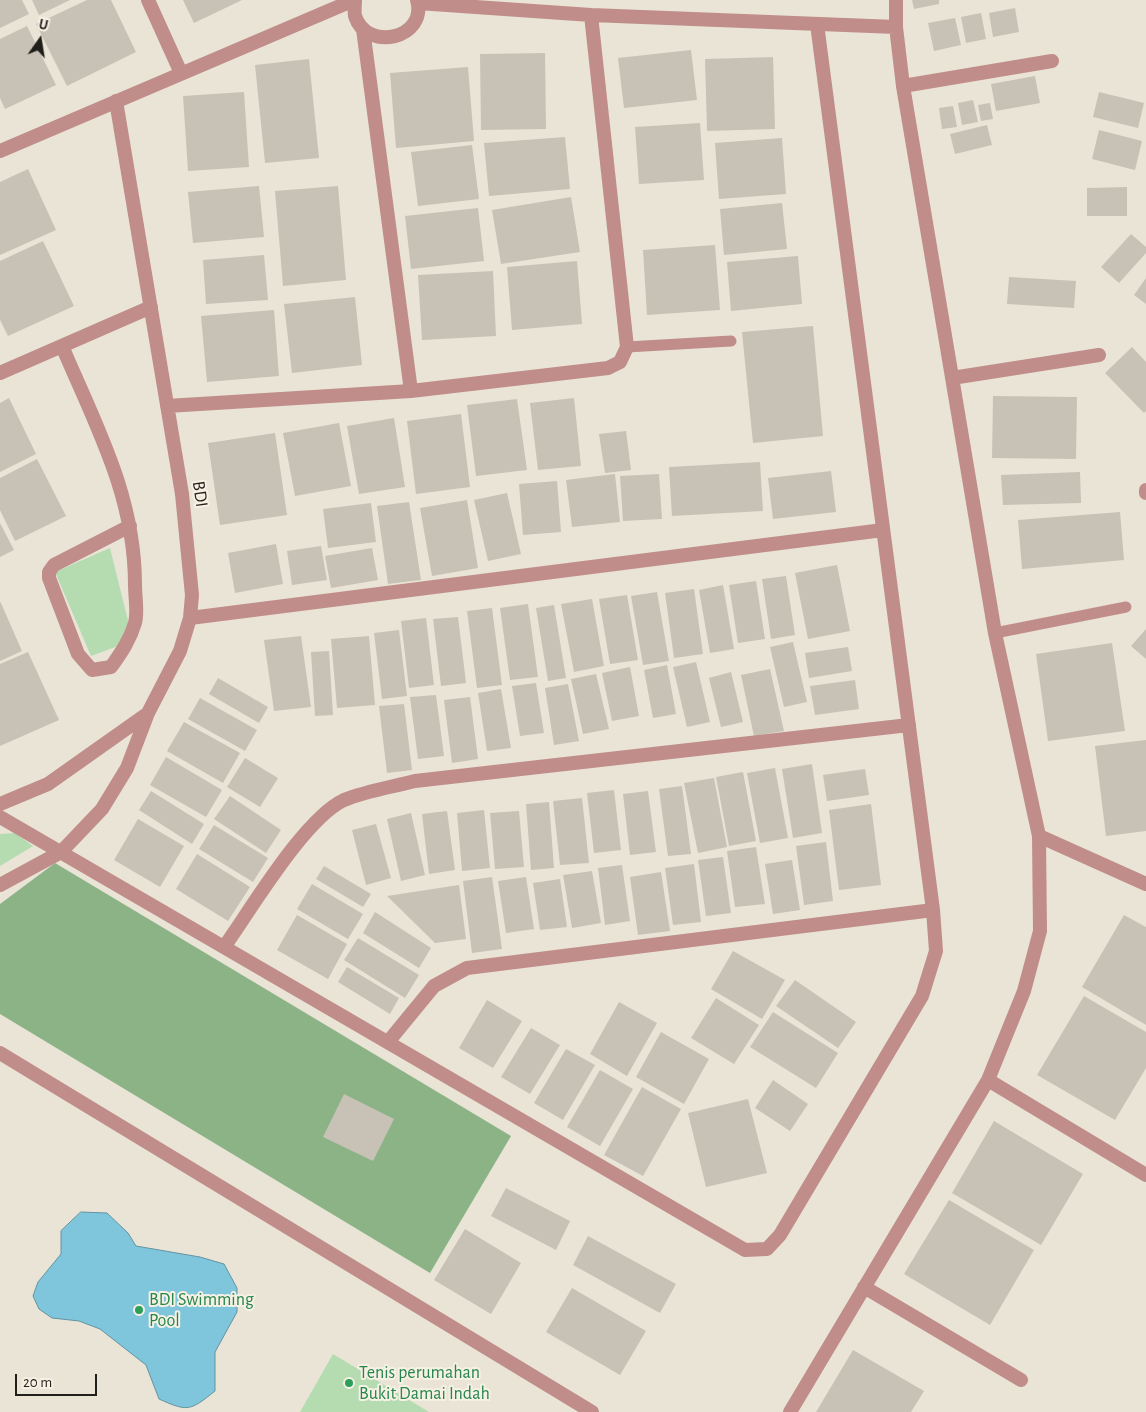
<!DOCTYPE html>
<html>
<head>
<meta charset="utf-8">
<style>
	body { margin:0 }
	#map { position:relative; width:1146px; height:1412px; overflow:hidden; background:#e9e4d6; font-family:"Alegreya Sans",sans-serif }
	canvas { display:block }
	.north { position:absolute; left:15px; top:15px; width:50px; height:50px; -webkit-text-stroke:4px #f6f1e4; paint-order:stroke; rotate:13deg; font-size:14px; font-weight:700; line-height:20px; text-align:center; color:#211f1a }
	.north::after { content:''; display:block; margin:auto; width:18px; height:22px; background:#211f1a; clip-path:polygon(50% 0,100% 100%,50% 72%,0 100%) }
	.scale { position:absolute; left:15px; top:1374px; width:82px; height:22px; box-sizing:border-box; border:2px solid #211f1a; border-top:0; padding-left:6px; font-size:15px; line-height:18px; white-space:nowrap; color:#211f1a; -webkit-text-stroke:4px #f6f1e4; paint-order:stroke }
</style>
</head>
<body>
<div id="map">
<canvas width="1146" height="1412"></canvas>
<div class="north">U</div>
<div class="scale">20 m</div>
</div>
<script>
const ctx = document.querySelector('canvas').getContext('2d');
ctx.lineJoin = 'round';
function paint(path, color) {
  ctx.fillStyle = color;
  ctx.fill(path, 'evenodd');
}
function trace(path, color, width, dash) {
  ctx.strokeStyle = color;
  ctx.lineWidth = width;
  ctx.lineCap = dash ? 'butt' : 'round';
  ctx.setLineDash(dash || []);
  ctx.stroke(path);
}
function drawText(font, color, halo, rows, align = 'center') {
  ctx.font = font + ' "Alegreya Sans",sans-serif';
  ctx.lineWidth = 4;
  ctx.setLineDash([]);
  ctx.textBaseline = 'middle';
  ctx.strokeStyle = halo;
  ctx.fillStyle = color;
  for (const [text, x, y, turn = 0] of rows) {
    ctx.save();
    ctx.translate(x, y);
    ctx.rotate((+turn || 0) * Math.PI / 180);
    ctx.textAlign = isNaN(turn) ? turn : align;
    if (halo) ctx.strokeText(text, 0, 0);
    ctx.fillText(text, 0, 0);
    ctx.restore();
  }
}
paint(new Path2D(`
	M110,548L129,625L118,646L91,656L55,572Z
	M15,833L33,846L0,866V834Z
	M333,1354L429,1412H300Z`), '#b5dbb1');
paint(new Path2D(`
	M55,863L511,1136L430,1273L0,1014V904Z`), '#8bb386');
const water = new Path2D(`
	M81,1212L107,1213L128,1233L136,1246L200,1257L224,1264L237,1288V1312L215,1352V1391C190,1411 188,1412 159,1399L146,1365L100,1329L79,1321L52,1318L39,1309L33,1296L38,1282L61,1254V1231Z`);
paint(water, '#7fc5db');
trace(water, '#6393a1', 1);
paint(new Path2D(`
	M0,0H22L29,14L0,28Z
	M32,0H70L39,15Z
	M87,0H111L136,52L67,86L36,24Z
	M183,0H242L194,23Z
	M912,0H939V4L914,9Z
	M1015,8L1019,32L993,37L989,13Z
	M981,13L986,39L966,43L961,17Z
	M955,18L961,45L934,51L928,23Z
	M27,26L56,85L5,109L0,98V39Z
	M691,50L697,100L624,108L618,58Z
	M545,53L546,129L481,130L480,54Z
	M773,57L775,129L707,131L705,59Z
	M309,59L319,158L265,163L255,65Z
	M468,67L474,141L396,148L390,73Z
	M1035,76L1040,103L996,111L991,84Z
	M244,92L249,167L188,171L183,96Z
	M1099,92L1144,103L1138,128L1093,117Z
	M973,100L978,122L962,125L958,103Z
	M990,103L993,119L981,121L978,105Z
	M953,106L957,127L942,129L939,108Z
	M700,123L704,180L639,184L635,127Z
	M987,125L992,145L955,154L950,134Z
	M1099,130L1142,141L1135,170L1092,159Z
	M565,137L570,189L489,196L484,143Z
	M782,138L786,194L719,199L715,143Z
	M472,145L479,199L418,206L411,152Z
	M28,169L56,230L0,255V182Z
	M259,186L264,237L193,243L188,192Z
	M338,186L346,280L283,286L275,191Z
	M1127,187V216H1087V188Z
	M571,197L580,252L501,264L492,210Z
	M782,203L787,249L724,255L720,209Z
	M478,208L484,261L411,269L405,216Z
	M1131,234L1146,247V253L1119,283L1101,267Z
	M43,241L74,306L8,336L0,320V261Z
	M715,245L720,310L647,315L643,250Z
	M264,255L268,300L206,304L203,260Z
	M798,256L802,304L731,311L727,262Z
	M577,261L582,324L512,330L507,267Z
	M493,271L496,336L422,340L418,275Z
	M1009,277L1076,281L1074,308L1007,304Z
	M1146,278V304L1134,295Z
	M355,297L362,365L292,373L284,304Z
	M274,310L279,376L207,382L201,316Z
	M813,326L823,436L753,443L742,332Z
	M1132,347L1146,362V411L1144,413L1105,373Z
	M993,396L1077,397L1076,459L992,458Z
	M9,398L36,454L0,472V403Z
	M574,398L581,466L538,470L530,403Z
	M517,399L527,470L476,476L467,405Z
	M461,414L470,487L416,494L407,421Z
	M394,418L405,487L359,494L347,426Z
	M339,423L351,486L295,496L283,433Z
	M626,431L631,470L605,473L599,434Z
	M275,433L287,515L220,525L208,443Z
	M37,459L66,516L15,541L0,510V478Z
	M760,462L763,511L672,516L669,467Z
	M831,471L836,512L773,519L768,478Z
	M1080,472L1081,503L1003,505L1001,475Z
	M615,474L620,522L572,527L566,480Z
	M659,474L662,519L623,521L620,476Z
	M557,481L561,532L523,535L519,484Z
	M507,493L521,554L488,561L474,500Z
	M467,500L478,568L432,576L420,508Z
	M409,502L421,580L388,584L377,506Z
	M371,503L376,542L328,548L323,509Z
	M1120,512L1124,560L1022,569L1018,520Z
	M0,523L14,550L0,557Z
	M276,544L283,584L235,593L228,553Z
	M321,546L327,580L292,585L287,551Z
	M372,548L378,580L331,588L325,556Z
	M837,565L850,631L808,639L795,573Z
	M786,576L795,635L771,639L762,579Z
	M756,581L765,639L738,643L729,585Z
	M723,585L734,649L710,653L699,590Z
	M694,589L703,654L674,658L665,593Z
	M657,592L669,661L643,665L631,596Z
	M627,595L638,660L610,664L599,599Z
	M592,599L604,666L574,672L561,604Z
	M0,601L22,651L0,661Z
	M528,604L538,677L510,680L500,608Z
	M554,605L566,678L548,681L536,608Z
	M492,608L502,685L477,688L467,611Z
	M458,617L466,683L441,686L433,619Z
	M426,618L434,685L409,688L401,621Z
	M1146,629V659L1131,646Z
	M399,630L407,696L382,699L374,633Z
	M301,636L311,707L274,711L264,640Z
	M369,636L375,705L337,708L331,639Z
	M793,642L807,702L784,707L770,647Z
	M1112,643L1125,731L1048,741L1036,654Z
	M848,647L852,671L809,678L805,653Z
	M329,651L333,715L315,716L311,652Z
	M28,652L59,720L0,746V664Z
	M696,662L710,722L687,727L673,667Z
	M667,665L676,714L653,718L644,670Z
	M630,667L639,716L612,721L602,673Z
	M770,669L784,731L754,736L741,675Z
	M731,672L743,722L721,727L709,678Z
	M596,674L609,729L583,734L571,679Z
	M218,678L268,707L259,723L209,694Z
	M855,680L859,709L815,715L810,686Z
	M536,683L544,733L520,736L512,686Z
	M568,684L579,741L554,745L545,688Z
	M501,689L511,748L487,751L478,693Z
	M436,695L444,756L418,759L410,697Z
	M470,697L478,759L452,763L444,700Z
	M200,698L257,730L245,751L188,719Z
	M404,704L412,770L387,773L379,706Z
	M184,722L240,753L223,783L167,751Z
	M1146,740V831L1106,836L1095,746Z
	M166,757L222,790L206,817L150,785Z
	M245,758L278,778L260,807L227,787Z
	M812,764L822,833L793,838L782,769Z
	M775,768L788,838L760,843L747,773Z
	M865,769L869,795L827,801L823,775Z
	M743,772L756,841L729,846L716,777Z
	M714,778L727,847L698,853L684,783Z
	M682,786L691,854L668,856L659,789Z
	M614,790L621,850L594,853L587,793Z
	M151,791L204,824L192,844L139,810Z
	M648,791L656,852L630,855L623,794Z
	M230,796L281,830L266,853L214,819Z
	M582,798L589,863L560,865L553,801Z
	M549,802L554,868L531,870L526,804Z
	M871,804L881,885L839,890L829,810Z
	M484,810L490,868L462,871L457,813Z
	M447,811L455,870L429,874L422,814Z
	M519,811L524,867L495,869L490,813Z
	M411,813L425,875L401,881L387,819Z
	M138,819L184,846L160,887L114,860Z
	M376,824L391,878L366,885L352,830Z
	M214,825L268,858L253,882L199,849Z
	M826,842L833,901L804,905L796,846Z
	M756,847L765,904L735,907L727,851Z
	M197,854L250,887L228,921L176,889Z
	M723,857L731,913L706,916L698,860Z
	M792,860L800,910L773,914L765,864Z
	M694,864L701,922L673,925L665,868Z
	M622,865L630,921L605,925L598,868Z
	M324,866L371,894L363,907L316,879Z
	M592,871L601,923L572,928L563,875Z
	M661,872L670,931L638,935L630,877Z
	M492,877L502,949L472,953L463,881Z
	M526,877L534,929L506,933L498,881Z
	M560,879L567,927L540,930L533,883Z
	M312,884L363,914L348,939L297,909Z
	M459,885L466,939L435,943L387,896Z
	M375,912L431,948L419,968L363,933Z
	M297,915L347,944L328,979L277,950Z
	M1124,915L1146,927V1025L1082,987Z
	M358,938L419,975L405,998L344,960Z
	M733,951L785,980L762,1019L711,989Z
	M347,967L399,998L390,1014L338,982Z
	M795,980L856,1022L838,1048L776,1006Z
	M1084,996L1146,1032V1068L1115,1120L1037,1075Z
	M716,998L759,1025L734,1064L691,1038Z
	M487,1000L522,1021L493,1068L459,1048Z
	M619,1002L657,1023L627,1076L590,1054Z
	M773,1012L838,1053L816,1088L750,1047Z
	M531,1028L560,1045L530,1094L501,1077Z
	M661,1032L709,1059L684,1104L636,1077Z
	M566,1049L595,1065L563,1120L534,1103Z
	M600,1070L633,1089L600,1146L567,1127Z
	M773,1080L808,1104L790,1131L755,1108Z
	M642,1087L681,1109L643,1176L604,1155Z
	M344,1094L394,1119L373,1161L323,1137Z
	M748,1099L767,1173L706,1187L688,1113Z
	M994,1121L1083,1174L1041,1245L952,1193Z
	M506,1188L570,1221L556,1250L491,1216Z
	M949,1200L1034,1250L990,1325L904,1274Z
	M465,1229L521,1263L491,1314L434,1280Z
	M588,1236L676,1284L660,1313L573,1265Z
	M572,1288L646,1331L620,1375L546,1332Z
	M853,1350L924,1391L911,1412H816Z`), '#c7c2b5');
trace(new Path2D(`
	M627,347L731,341
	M995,633L1126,607`), '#c08d8b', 11);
trace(new Path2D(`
	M148,0L181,73
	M355,0C355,5 354,11 355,16C367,53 428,38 417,0
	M418,3L591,15L896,27
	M363,29L411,391
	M903,86L1052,61
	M0,151L354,0
	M62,346C96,426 135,496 135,585C135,597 138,612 135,623C130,640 121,653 111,667L92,670L78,654L49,578V572L54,565L130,526
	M0,373L151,307
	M952,378L1099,355
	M167,406L411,391L608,368L620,362L627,347L591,15
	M1146,490V493
	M190,618L883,530
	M0,804L48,784L147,714
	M0,817L745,1250L767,1249L780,1235L922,996L936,951L933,910L817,24
	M1039,836L1146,884
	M0,885L61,852L102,809L127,768L148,713L180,651L190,618L192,595L182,494L116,101
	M224,947C252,908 304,819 344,800C366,791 392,787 415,781L909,725
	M388,1042L434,986L467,968L933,910
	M0,1053L592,1412
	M988,1080L1146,1175
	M864,1287L1021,1380
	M790,1412L988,1080L1024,991L1040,931L1039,836L995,633L903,86L896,27V0`), '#c08d8b', 14);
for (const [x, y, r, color] of [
	[139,1310,5,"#2e9e5b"],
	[349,1383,5,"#2e9e5b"]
]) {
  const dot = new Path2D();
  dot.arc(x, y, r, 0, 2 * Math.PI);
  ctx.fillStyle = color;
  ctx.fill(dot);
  trace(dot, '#f6f1e4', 2);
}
drawText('18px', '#211f1a', '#f6f1e4', [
	["BDI",200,494,82]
]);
drawText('18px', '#27864d', '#f6f1e4', [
	["BDI Swimming",149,1300],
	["Pool",149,1321],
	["Tenis perumahan",359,1373],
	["Bukit Damai Indah",359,1394]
], 'left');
</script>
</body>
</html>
